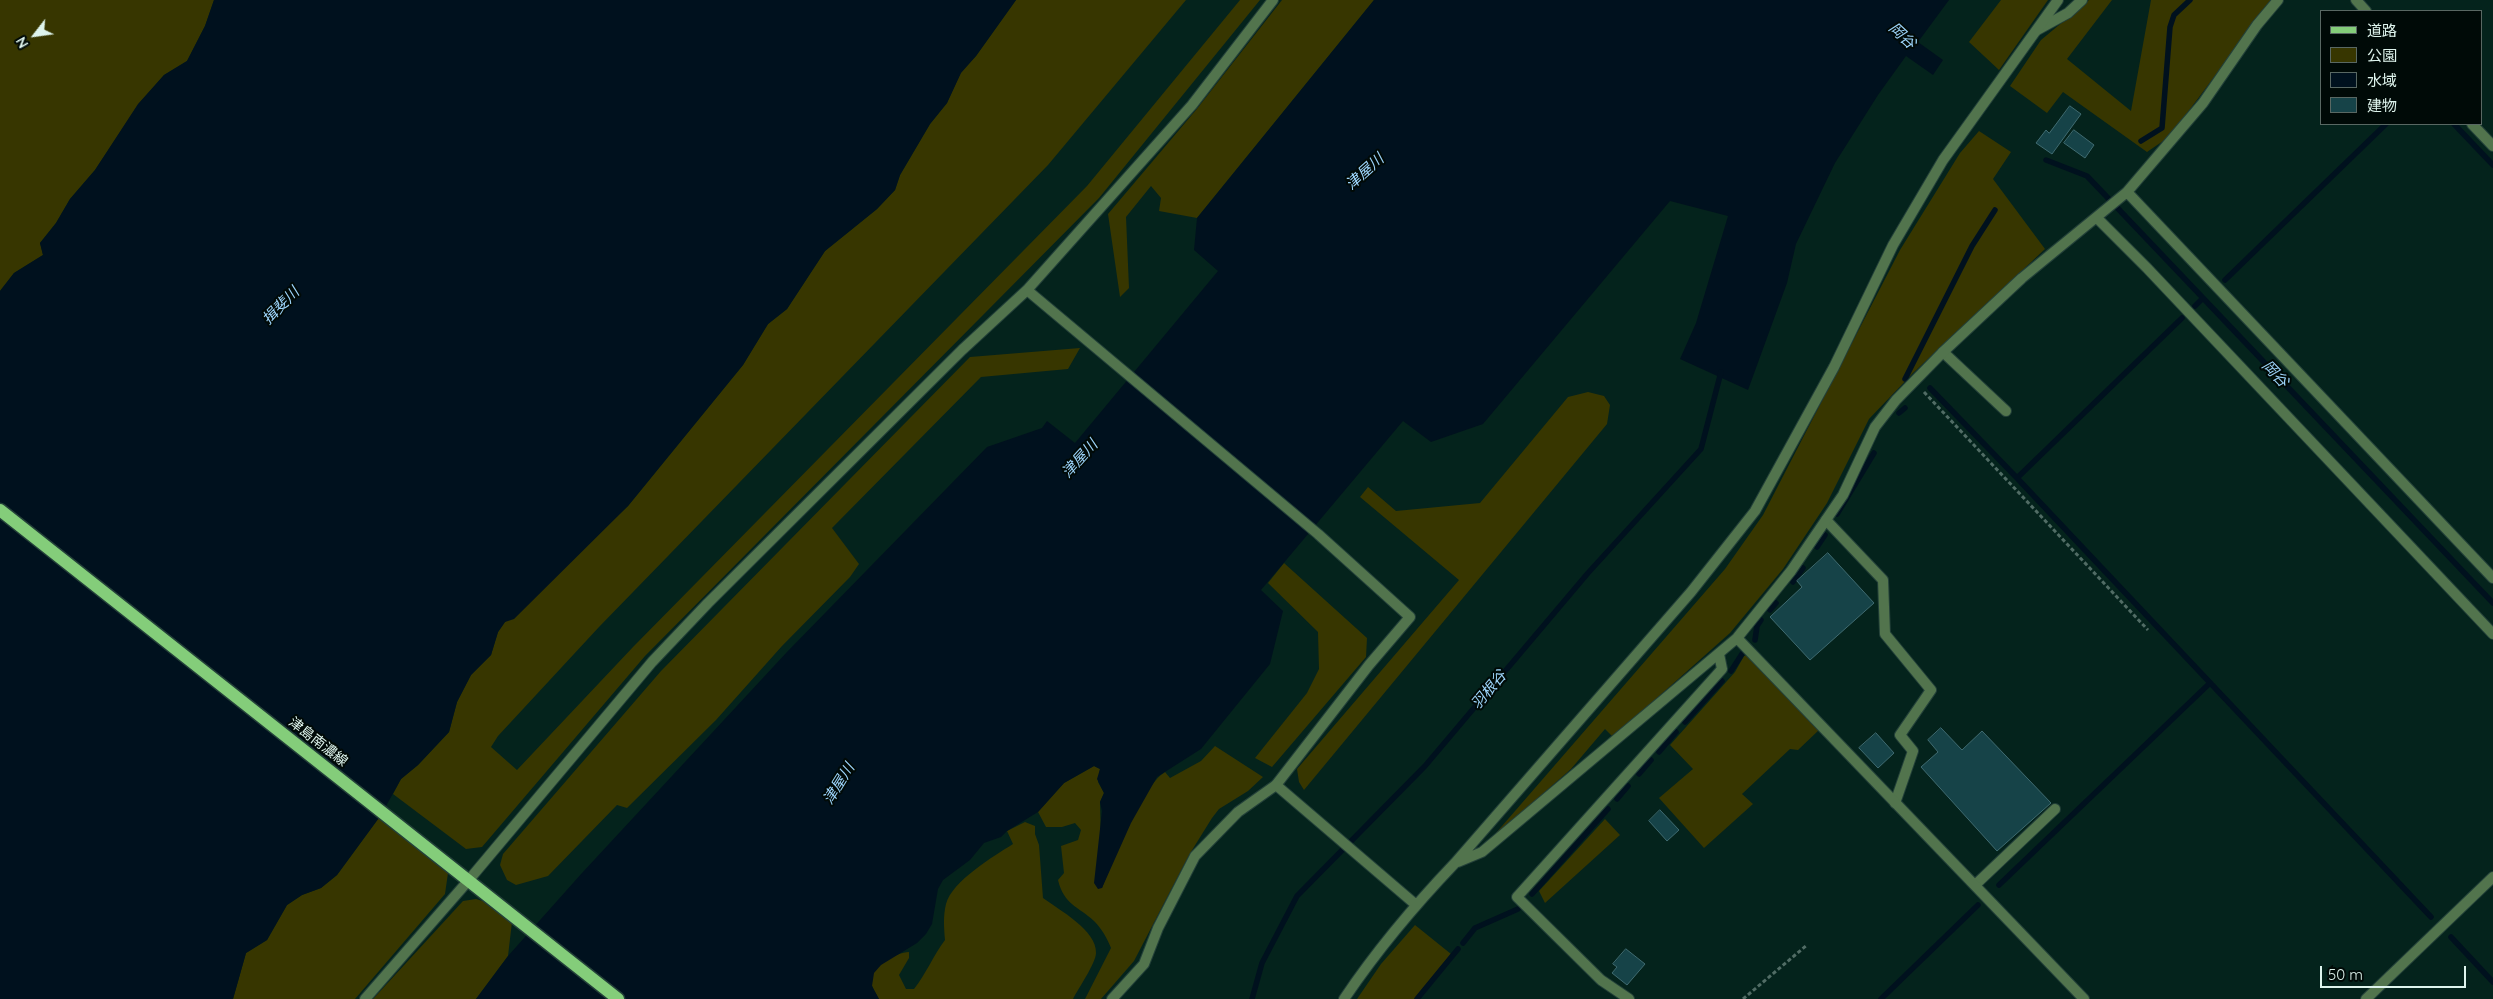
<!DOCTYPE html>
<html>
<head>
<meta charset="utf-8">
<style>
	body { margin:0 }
	#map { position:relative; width:2493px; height:999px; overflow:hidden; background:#04231c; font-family:Quicksand,"Noto Sans JP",sans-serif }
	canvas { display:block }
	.legend { position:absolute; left:2320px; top:10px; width:162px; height:115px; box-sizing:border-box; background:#000a07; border:1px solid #596863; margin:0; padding:6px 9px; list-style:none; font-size:15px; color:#def4ed }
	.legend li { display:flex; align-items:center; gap:10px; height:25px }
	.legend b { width:25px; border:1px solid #596863 }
	.north { position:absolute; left:10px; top:10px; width:50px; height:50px; -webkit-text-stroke:4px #000a07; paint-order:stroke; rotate:240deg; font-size:14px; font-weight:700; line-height:20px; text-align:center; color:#def4ed }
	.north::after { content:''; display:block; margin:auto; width:18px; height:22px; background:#def4ed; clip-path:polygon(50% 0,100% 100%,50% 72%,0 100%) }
	.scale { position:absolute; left:2320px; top:966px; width:146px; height:22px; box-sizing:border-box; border:2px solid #def4ed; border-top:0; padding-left:6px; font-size:15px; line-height:18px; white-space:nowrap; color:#def4ed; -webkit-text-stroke:4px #000a07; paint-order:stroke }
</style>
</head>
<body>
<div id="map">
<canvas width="2493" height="999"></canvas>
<ul class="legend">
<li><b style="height:6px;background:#84cd7a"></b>道路</li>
<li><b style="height:14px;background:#373600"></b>公園</li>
<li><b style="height:14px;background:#00111e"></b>水域</li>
<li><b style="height:14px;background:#164348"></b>建物</li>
</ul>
<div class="north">N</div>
<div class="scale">50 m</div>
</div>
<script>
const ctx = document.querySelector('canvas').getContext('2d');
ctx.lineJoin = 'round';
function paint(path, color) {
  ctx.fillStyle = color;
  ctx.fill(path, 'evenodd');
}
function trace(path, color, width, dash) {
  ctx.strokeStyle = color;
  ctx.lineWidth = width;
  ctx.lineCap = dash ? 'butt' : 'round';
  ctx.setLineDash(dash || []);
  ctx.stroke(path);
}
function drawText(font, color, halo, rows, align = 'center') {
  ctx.font = font + ' Quicksand,"Noto Sans JP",sans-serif';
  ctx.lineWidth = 4;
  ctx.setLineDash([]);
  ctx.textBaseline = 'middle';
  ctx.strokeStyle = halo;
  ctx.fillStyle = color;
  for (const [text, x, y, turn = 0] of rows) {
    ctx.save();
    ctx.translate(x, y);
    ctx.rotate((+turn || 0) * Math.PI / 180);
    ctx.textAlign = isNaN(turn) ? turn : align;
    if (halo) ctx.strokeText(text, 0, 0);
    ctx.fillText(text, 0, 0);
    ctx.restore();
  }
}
paint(new Path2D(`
	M0,0H214L205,26L187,61L164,75L138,105L95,170L70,199L56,223L40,243L43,255L14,273L0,291Z
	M1016,0H1186L1048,165L599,627L498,736L491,747L517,770L633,647L1087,186L1240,0H1260L1099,198L645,656L482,847L466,849L393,794L401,779L418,765L449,732L457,702L471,675L491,655L498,632L505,622L628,506L743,365L768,324L787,309L825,251L877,209L895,190L900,175L930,124L947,103L961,72L976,56Z
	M1282,0H1374L1197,218L1159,211L1161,198L1151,186L1126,217L1129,288L1120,297L1108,214L1196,110Z
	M2001,0H2048L1999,70L1969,42Z
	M2089,0H2112L2067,59L2131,111L2151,0H2272L2169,137L2147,152L2063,92L2047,113L2010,86L2041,40Z
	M1979,131L2011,152L1993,179L2045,249L1913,373L1869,419L1827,503L1783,569L1730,633L1613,737L1605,729L1571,769L1489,841L1725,569L1763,515L1900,250L1960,153Z
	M1080,348L1068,369L981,377L832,528L859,564L850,577L782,646L716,720L627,808L617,805L548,876L516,885L507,880L500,865L503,854L661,671L970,357Z
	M1588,392L1604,396L1610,405L1607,424L1304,790L1299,782L1297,769L1459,580L1360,497L1368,487L1396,511L1480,503L1568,397Z
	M1284,563L1367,638L1366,657L1272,767L1255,758L1307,693L1319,669L1318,632L1268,583Z
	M1748,655L1819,730L1798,750L1790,749L1742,794L1753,804L1704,848L1659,798L1693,769L1670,745L1735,672L1744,656Z
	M1215,746L1263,777L1248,791L1219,809L1212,818L1189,855L1134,961L1101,999H1085L1111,948C1107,938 1102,929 1094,921C1078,906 1064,905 1058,880L1064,873L1061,846L1078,840L1081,830L1075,823L1062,827H1046L1038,812L1064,783L1094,766L1100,769L1098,782L1104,793L1100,802L1102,888C1114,859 1140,788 1165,772L1170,778L1201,761Z
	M381,815L400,835L448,873L445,894L355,999H233L246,953L267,940L287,905L302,895L321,888L337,875Z
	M1605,819L1620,835L1545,903L1539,891Z
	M1025,822L1035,826V834L1039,845L1043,898C1059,910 1097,930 1096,953C1096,963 1078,989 1073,999H879C876,993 871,987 871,980C873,966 896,952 909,952V958L899,975L906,989H914C926,974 933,956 945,940C944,928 943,916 946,904C952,881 994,856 1013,844L1007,831Z
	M476,899L489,903L512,922L508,956L476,999H373L463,901Z
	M1415,925L1451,954L1414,999H1357L1381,964Z`), '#373600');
paint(new Path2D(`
	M214,0H1016L976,56L961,73L947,103L930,124L900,175L895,190L877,209L825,251L787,309L768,324L743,365L628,506L514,619L505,622L498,632L491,655L471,675L457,702L449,732L418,765L401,779L381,815L337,875L321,888L302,895L287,905L267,940L246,953L233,999H0V291L14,273L43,255L40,243L56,223L70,199L95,170L138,104L164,75L187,61L205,26Z
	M1374,0H1949L1918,42L1943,60L1933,75L1906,56L1878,95L1835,163L1796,244L1787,283L1748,390L1680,359L1696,323L1728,216L1670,201L1483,424L1431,442L1403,421L1261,590L1283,611L1270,664L1201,749L1157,777L1131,823L1102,888L1098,889L1094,883L1102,811L1100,802L1104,793L1097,779L1100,769L1094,766L1064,783L1038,812L1007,831L1001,837L984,843L970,860L943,880L938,889L932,924L926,934L917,943L881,965L874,973L872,986L879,999H476L508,956L582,873L787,652L987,447L1042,428L1047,421L1075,443L1218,271L1194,250L1197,218Z`), '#00111e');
trace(new Path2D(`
	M2454,124L2493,165
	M2141,141L2162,128L2170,27L2174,15L2190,0
	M2046,160L2087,176L2493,603
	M2225,280L2386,124
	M2195,306L2202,299
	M2182,318L2017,478L2431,917
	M1905,379L1972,246L1995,210
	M1930,388L2017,478
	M1899,413L1905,408
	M1837,514L1874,453
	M1817,547L1825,535
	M1793,582L1803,568
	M1770,610L1776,603
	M1755,640L1757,626L1761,620
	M1731,671L1742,654
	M1685,722L1722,681
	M1659,752L1676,732
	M1639,774L1651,760
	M1617,799L1628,786
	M1999,885L2210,683
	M1532,894L1608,809
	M2451,937L2493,982
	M1463,943L1475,928L1518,909
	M1252,999L1262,963L1297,896L1425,766L1588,573L1701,449L1721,372
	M1417,999L1458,949
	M1881,999L1978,905`), '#00111e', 5.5);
const building = new Path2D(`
	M2070,106L2081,114L2052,154L2036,143L2046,130L2049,133Z
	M2074,130L2094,145L2085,158L2064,143Z
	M1828,553L1874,603L1810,660L1770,617L1802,587L1797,581Z
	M1941,728L1962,750L1982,731L2051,803L1997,851L1921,767L1938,752L1928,740Z
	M1876,733L1894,753L1878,768L1859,748Z
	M1660,810L1679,830L1667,841L1649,821Z
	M1626,949L1645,964L1627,985L1612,973L1617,967L1613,964Z`);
paint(building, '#164348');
trace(building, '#406b71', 1);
const service = new Path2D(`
	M2037,30L2068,13L2082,0
	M1027,290L1318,534L1410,617L1369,665L1276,785
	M1943,352L2006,411
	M1826,520L1883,580L1885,634L1931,690L1900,735L1913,751L1895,803
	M468,881L652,662L708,603L962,350L1027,290L1192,105L1273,0
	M1975,885L2055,809`);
const minor = new Path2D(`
	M2356,0L2366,11
	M2472,124L2493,146
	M2127,192L2493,578
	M2097,218L2147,268L2493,634
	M1737,638L2084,999
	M1458,862L1482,852L1737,638L1791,571L1843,495L1875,427L1896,400L1943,352L2022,278L2127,192L2203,103L2257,25L2278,0
	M365,999L468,881
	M1112,999L1144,964L1158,928L1195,856L1238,812L1276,785L1415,904
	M1344,999C1377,950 1414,906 1455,863L1691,592L1755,511L1834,367L1893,245L1943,160L2058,0
	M1629,999L1601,980L1517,897L1722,669L1719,654
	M2366,999L2493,877`);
const primary = new Path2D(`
	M0,510L618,999`);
trace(service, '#234039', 12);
trace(minor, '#234039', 12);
trace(primary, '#234039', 15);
trace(new Path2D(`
	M1924,392L2148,630
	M1743,999L1807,945`), '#516c65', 3, [4, 2.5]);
trace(service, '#52744d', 10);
trace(minor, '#52744d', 10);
trace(primary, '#84cd7a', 12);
drawText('14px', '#def4ed', '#000a07', [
	["津島南濃線",318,742,38]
]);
drawText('italic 15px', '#9cd4fa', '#000a07', [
	["岡谷",1902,36,43],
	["津屋川",1365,172,-42],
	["揖斐川",281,306,-46],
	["岡谷",2275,374,46],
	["津屋川",1080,459,-48],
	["羽根谷",1489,690,-50],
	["津屋川",839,784,-58]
]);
</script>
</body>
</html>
